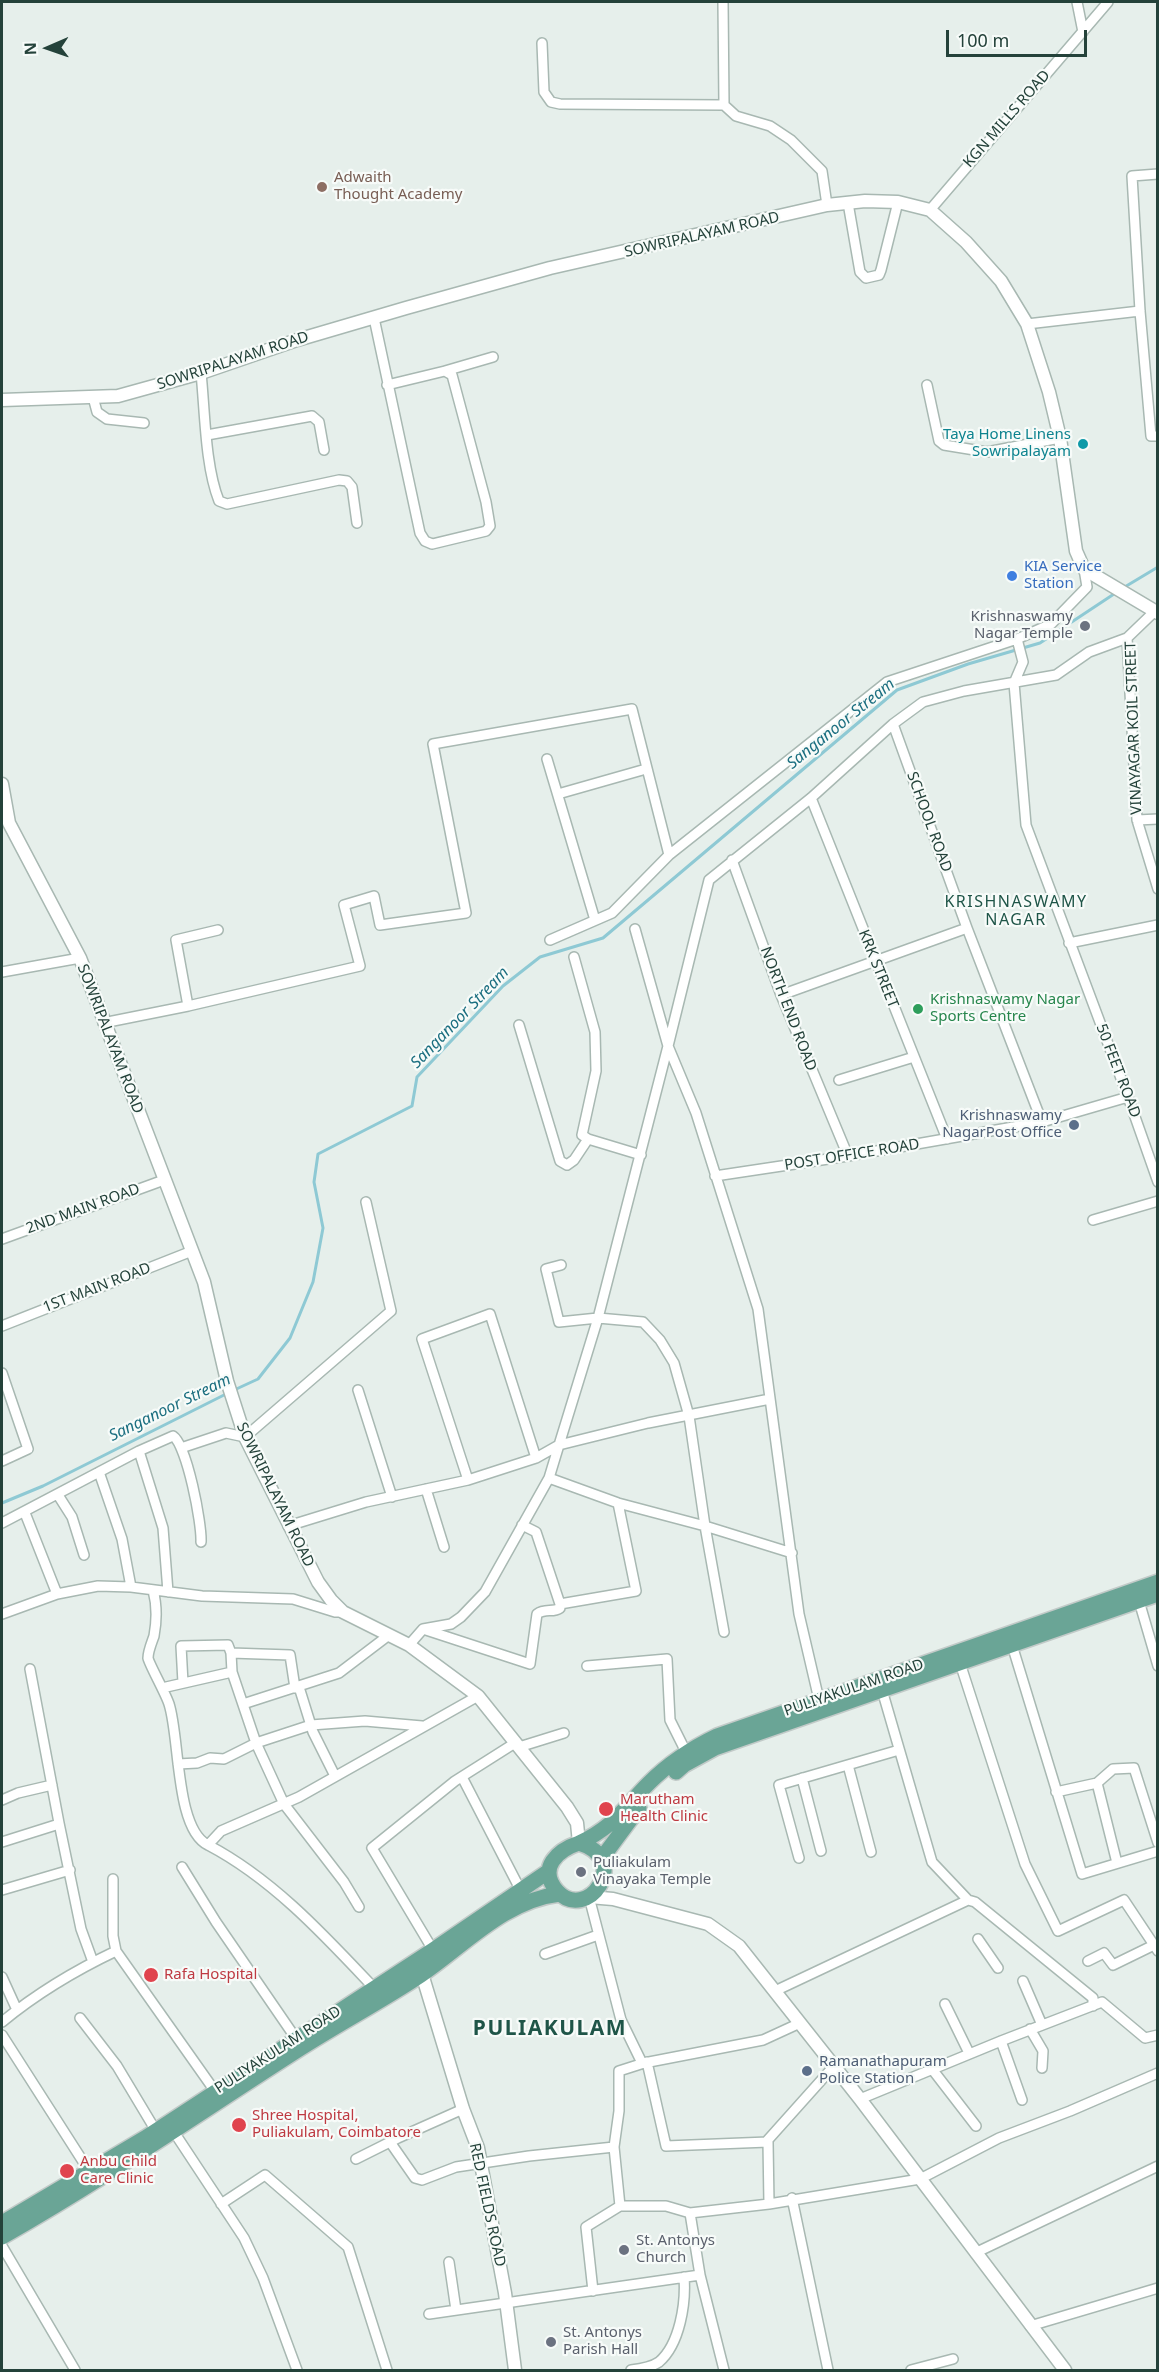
<!DOCTYPE html>
<html>
<head>
<meta charset="utf-8">
<style>
	body { margin:0 }
	#map { position:relative; width:1159px; height:2372px; overflow:hidden; background:#e6efeb; font-family:"Noto Sans",sans-serif }
	canvas { display:block }
	.frame { position:absolute; inset:0; border:3px solid #24423a; pointer-events:none }
	.north { position:absolute; left:18px; top:18px; width:60px; height:60px; -webkit-text-stroke:4px #f7fbf9; paint-order:stroke; rotate:268deg; font-size:16px; font-weight:700; line-height:24px; text-align:center; color:#24423a }
	.north::after { content:''; display:block; margin:auto; width:21px; height:27px; background:#24423a; clip-path:polygon(50% 0,100% 100%,50% 72%,0 100%) }
	.scale { position:absolute; left:946px; top:30px; width:141px; height:27px; box-sizing:border-box; border:3px solid #24423a; border-top:0; padding-left:8px; font-size:18px; line-height:21px; white-space:nowrap; color:#24423a; -webkit-text-stroke:4px #f7fbf9; paint-order:stroke }
</style>
</head>
<body>
<div id="map">
<canvas width="1159" height="2372"></canvas>
<div class="frame"></div>
<div class="north">N</div>
<div class="scale">100 m</div>
</div>
<script>
const ctx = document.querySelector('canvas').getContext('2d');
ctx.lineJoin = 'round';
function trace(path, color, width, dash) {
  ctx.strokeStyle = color;
  ctx.lineWidth = width;
  ctx.lineCap = dash ? 'butt' : 'round';
  ctx.setLineDash(dash || []);
  ctx.stroke(path);
}
function drawText(font, color, halo, rows, align = 'center') {
  ctx.font = font + ' "Noto Sans",sans-serif';
  ctx.lineWidth = 4.5;
  ctx.setLineDash([]);
  ctx.textBaseline = 'middle';
  ctx.strokeStyle = halo;
  ctx.fillStyle = color;
  for (const [text, x, y, turn = 0] of rows) {
    ctx.save();
    ctx.translate(x, y);
    ctx.rotate((+turn || 0) * Math.PI / 180);
    ctx.textAlign = isNaN(turn) ? turn : align;
    if (halo) ctx.strokeText(text, 0, 0);
    ctx.fillText(text, 0, 0);
    ctx.restore();
  }
}
trace(new Path2D(`
	M1123,588L1158,567
	M232,1391L258,1379L290,1338L313,1282L323,1228L314,1182L318,1154L412,1106L417,1077L503,986L540,957L603,938L897,690L968,664L1040,643L1117,592
	M2,1503L43,1486L226,1394`), '#8ec9d4', 3);
const minor = new Path2D(`
	M723,2L724,105L736,116L770,126L791,140L822,171L827,205
	M1077,2L1083,32
	M542,43L544,92L551,102L560,104L724,105
	M1158,174L1132,176L1140,311L1151,436H1158
	M848,203L860,272L866,278L879,275L881,270L898,202
	M930,210L1108,2
	M374,318L420,533L425,541L432,544L486,531L490,526L486,502L452,375L445,371L387,385
	M1027,324L1140,311
	M445,371L493,357
	M201,373C205,411 205,466 219,501L227,504L339,480L347,481L352,487L357,523
	M927,385L939,441L944,445L987,452L1060,438
	M93,397L97,412L107,419L144,423
	M207,435L312,416L319,422L324,450
	M1155,611L1127,638L1137,820L1158,889
	M1017,639L1023,662L1014,683L1026,825L1128,1097L1158,1182
	M893,724L967,928L1042,1122
	M547,759L595,920
	M558,794L646,769
	M811,798L947,1139
	M1137,820L1158,819
	M732,860L781,995L848,1156
	M550,940L612,913L669,855L887,682L1017,639L1051,624L1087,587L1084,569
	M1069,943L1158,925
	M574,957L595,1032L596,1071L582,1135L588,1139L641,1155
	M2,972L80,958
	M781,995L967,928
	M188,1006L176,940L218,930
	M103,1023L188,1006L360,966L344,905L374,896L380,925L466,913L433,744L632,709L669,855
	M519,1025L560,1161L567,1165L574,1160L588,1139
	M839,1080L914,1057
	M715,1176L848,1156L1042,1122L1128,1097
	M1093,1220L1158,1201
	M2,1239L164,1180
	M561,1265L546,1269L559,1322L598,1318L643,1322L660,1340L674,1363L689,1416L705,1526L724,1632
	M2,1326L192,1251
	M2,1373L28,1449L2,1461
	M358,1390L392,1497
	M181,1448L226,1433L245,1437L391,1311L366,1202
	M139,1451L163,1528L168,1592
	M99,1472L122,1539L131,1587
	M549,1478L618,1503L705,1526L792,1553
	M468,1480L422,1339L490,1314L536,1458
	M426,1489L444,1547
	M58,1495L72,1517L84,1555
	M25,1513L57,1594
	M2,1523L139,1451L173,1436C187,1445 202,1524 201,1542
	M522,1525L536,1532L560,1604L636,1591L618,1503
	M288,1526L366,1502L468,1480L536,1458L559,1445L648,1423L770,1399
	M153,1590C157,1605 157,1620 154,1636C152,1642 148,1651 148,1658C149,1664 166,1694 169,1704C180,1737 175,1829 208,1845
	M1139,1601L1158,1666
	M2,1614L57,1594L98,1586L131,1587L202,1596L293,1599L335,1612H343
	M426,1630L530,1664L537,1614C545,1608 553,1613 560,1608V1604
	M409,1645L423,1629L451,1624L461,1617L485,1592L549,1478L559,1445L598,1318L668,1046L635,929
	M1012,1645L1082,1874L1158,1851
	M960,1663L1025,1864L1058,1931L1124,1900L1158,1951
	M587,1666L667,1659L670,1720L686,1752
	M30,1669L59,1823L81,1929L93,1962
	M183,1683L181,1646L228,1645L231,1653
	M299,1687L313,1732L335,1776
	M162,1688L232,1672
	M295,1688L290,1655L231,1653L232,1672L256,1743L284,1804L344,1882L359,1907
	M882,1690L932,1862L968,1900L975,1902L1093,1998V2006
	M243,1704L339,1673L389,1635
	M820,1704L799,1614L758,1309L696,1113L668,1046L709,880L811,798L893,724L923,702L964,691L1056,675L1089,652L1127,638
	M519,1747L564,1733
	M178,1764L197,1763L210,1758L224,1759L256,1743L311,1725L365,1721L422,1726
	M848,1765L871,1852
	M462,1777L521,1891
	M802,1778L821,1851
	M1097,1783L1117,1863
	M1056,1792L1097,1783L1113,1769L1134,1768L1158,1843
	M2,1800L18,1793L52,1785
	M2,1842L59,1824
	M799,1858L779,1785L899,1750
	M182,1867L216,1922L299,2043
	M113,1879V1936L116,1951
	M2,1890L70,1870
	M589,1897L621,2020L642,2063
	M978,1939L998,1968
	M433,1950L372,1848L455,1781L515,1743
	M545,1954L598,1935
	M1088,1961L1104,1953L1113,1965L1154,1945
	M2,1977L17,2010
	M1023,1981L1042,2025
	M374,1988C325,1936 273,1879 208,1845L221,1831L299,1797L478,1696
	M775,1991L968,1900
	M945,2004L969,2053
	M80,2018L117,2066L156,2131
	M2,2022C36,1994 76,1970 116,1951L217,2094
	M800,2023L763,2040L644,2063L619,2071V2111L614,2147L620,2206H666L690,2213L769,2204L920,2179L999,2138L1070,2111L1158,2073
	M1030,2029L1043,2051L1042,2068
	M2,2035L91,2174
	M1001,2041L1022,2100
	M647,2062L666,2146L768,2142L769,2204
	M932,2069L976,2126
	M860,2099L1001,2041L1102,2002L1145,2038L1158,2035
	M172,2129L244,2238L263,2278L297,2370
	M390,2142L415,2178L422,2180L456,2167L529,2156L614,2147
	M766,2142L834,2066
	M356,2159L398,2138L463,2109
	M792,2198L828,2370
	M221,2204L265,2175L348,2247L387,2370
	M690,2213L700,2275L724,2370
	M2,2246L75,2370
	M975,2253L1158,2166
	M449,2262L456,2310
	M593,2291L586,2227L620,2206
	M429,2314L700,2275
	M1030,2326L1158,2288
	M631,2370C640,2369 652,2367 659,2362C680,2344 686,2303 684,2277
	M911,2370L953,2359`);
const tertiary = new Path2D(`
	M2,400L118,396L201,373L297,340L406,308L550,268L827,205L865,201L898,202L930,210L966,242L1001,281L1027,324L1049,392L1060,438L1076,551L1084,569L1158,613
	M2,784L9,823L80,958L204,1282L227,1381L245,1437L318,1582L331,1600L343,1612L409,1645L478,1696L567,1807L577,1823L579,1843
	M589,1897L613,1899L708,1924L739,1946L860,2099L1065,2370
	M422,1974L463,2109L478,2148L505,2293L515,2370`);
const primary = new Path2D(`
	M676,1772L684,1765L715,1748L1158,1594
	M579,1843C614,1827 623,1809 649,1783C669,1763 692,1748 717,1736L1158,1582
	M579,1843C633,1859 587,1924 557,1891C537,1868 558,1850 579,1843Z
	M602,1858L639,1808
	M2,2223L145,2138L433,1950L549,1871
	M2,2237C104,2179 201,2112 301,2048C340,2023 382,2001 421,1975C465,1945 505,1900 560,1894`);
trace(minor, '#a8b8b2', 12);
trace(tertiary, '#a8b8b2', 15);
trace(primary, '#c2cac8', 18);
trace(minor, '#fff', 9);
trace(tertiary, '#fff', 12);
trace(primary, '#6aa596', 15);
for (const [x, y, r, color] of [
	[322,187,6,"#8d6e63"],
	[1083,444,6,"#0f9aa8"],
	[1012,576,6,"#3f7fe0"],
	[1085,626,6,"#6b7280"],
	[918,1009,6,"#2e9e5b"],
	[1074,1125,6,"#5c6f8a"],
	[606,1809,8,"#e0444e"],
	[581,1872,6,"#6b7280"],
	[151,1975,8,"#e0444e"],
	[807,2071,6,"#5c6f8a"],
	[239,2125,8,"#e0444e"],
	[67,2171,8,"#e0444e"],
	[624,2250,6,"#6b7280"],
	[551,2342,6,"#6b7280"]
]) {
  const dot = new Path2D();
  dot.arc(x, y, r, 0, 2 * Math.PI);
  ctx.fillStyle = color;
  ctx.fill(dot);
  trace(dot, '#f7fbf9', 2);
}
drawText('15px', '#24423a', '#f7fbf9', [
	["KGN MILLS ROAD",1007,119,-49],
	["SOWRIPALAYAM ROAD",702,235,-13],
	["SOWRIPALAYAM ROAD",233,361,-18],
	["VINAYAGAR KOIL STREET",1134,728,-92],
	["SCHOOL ROAD",929,822,70],
	["KRK STREET",878,969,68],
	["NORTH END ROAD",788,1009,69],
	["SOWRIPALAYAM ROAD",110,1039,69],
	["50 FEET ROAD",1118,1071,69],
	["POST OFFICE ROAD",852,1155,-9],
	["2ND MAIN ROAD",83,1209,-20],
	["1ST MAIN ROAD",97,1288,-21],
	["SOWRIPALAYAM ROAD",275,1495,64],
	["PULIYAKULAM ROAD",854,1688,-19],
	["PULIYAKULAM ROAD",278,2050,-33],
	["RED FIELDS ROAD",487,2205,78]
]);
drawText('15px', '#785e54', '#f7fbf9', [
	["Adwaith",334,178],
	["Thought Academy",334,195]
], 'left');
drawText('15px', '#0d838f', '#f7fbf9', [
	["Taya Home Linens",1071,435],
	["Sowripalayam",1071,452]
], 'right');
drawText('15px', '#366cbe', '#f7fbf9', [
	["KIA Service",1024,567],
	["Station",1024,584]
], 'left');
drawText('15px', '#5b616d', '#f7fbf9', [
	["Krishnaswamy",1073,617,"right"],
	["Nagar Temple",1073,634,"right"],
	["Puliakulam",593,1863],
	["Vinayaka Temple",593,1880],
	["St. Antonys",636,2241],
	["Church",636,2258],
	["St. Antonys",563,2333],
	["Parish Hall",563,2350]
], 'left');
drawText('15px', '#27864d', '#f7fbf9', [
	["Krishnaswamy Nagar",930,1000],
	["Sports Centre",930,1017]
], 'left');
drawText('15px', '#4e5e75', '#f7fbf9', [
	["Krishnaswamy",1062,1116],
	["NagarPost Office",1062,1133],
	["Ramanathapuram",819,2062,"left"],
	["Police Station",819,2079,"left"]
], 'right');
drawText('15px', '#be3a42', '#f7fbf9', [
	["Marutham",620,1800],
	["Health Clinic",620,1817],
	["Rafa Hospital",164,1975],
	["Shree Hospital,",252,2116],
	["Puliakulam, Coimbatore",252,2133],
	["Anbu Child",80,2162],
	["Care Clinic",80,2179]
], 'left');
drawText('italic 16px', '#1c6f80', '#f7fbf9', [
	["Sanganoor Stream",841,724,-39],
	["Sanganoor Stream",460,1018,-46],
	["Sanganoor Stream",170,1408,-26]
]);
ctx.letterSpacing = '1.5px';
drawText('16px', '#1f5548', '#f7fbf9', [
	["KRISHNASWAMY",1016,902],
	["NAGAR",1016,920]
]);
ctx.letterSpacing = '0px';
ctx.letterSpacing = '1.5px';
drawText('bold 21px', '#1f5548', '#f7fbf9', [
	["PULIAKULAM",550,2029]
]);
ctx.letterSpacing = '0px';
</script>
</body>
</html>
